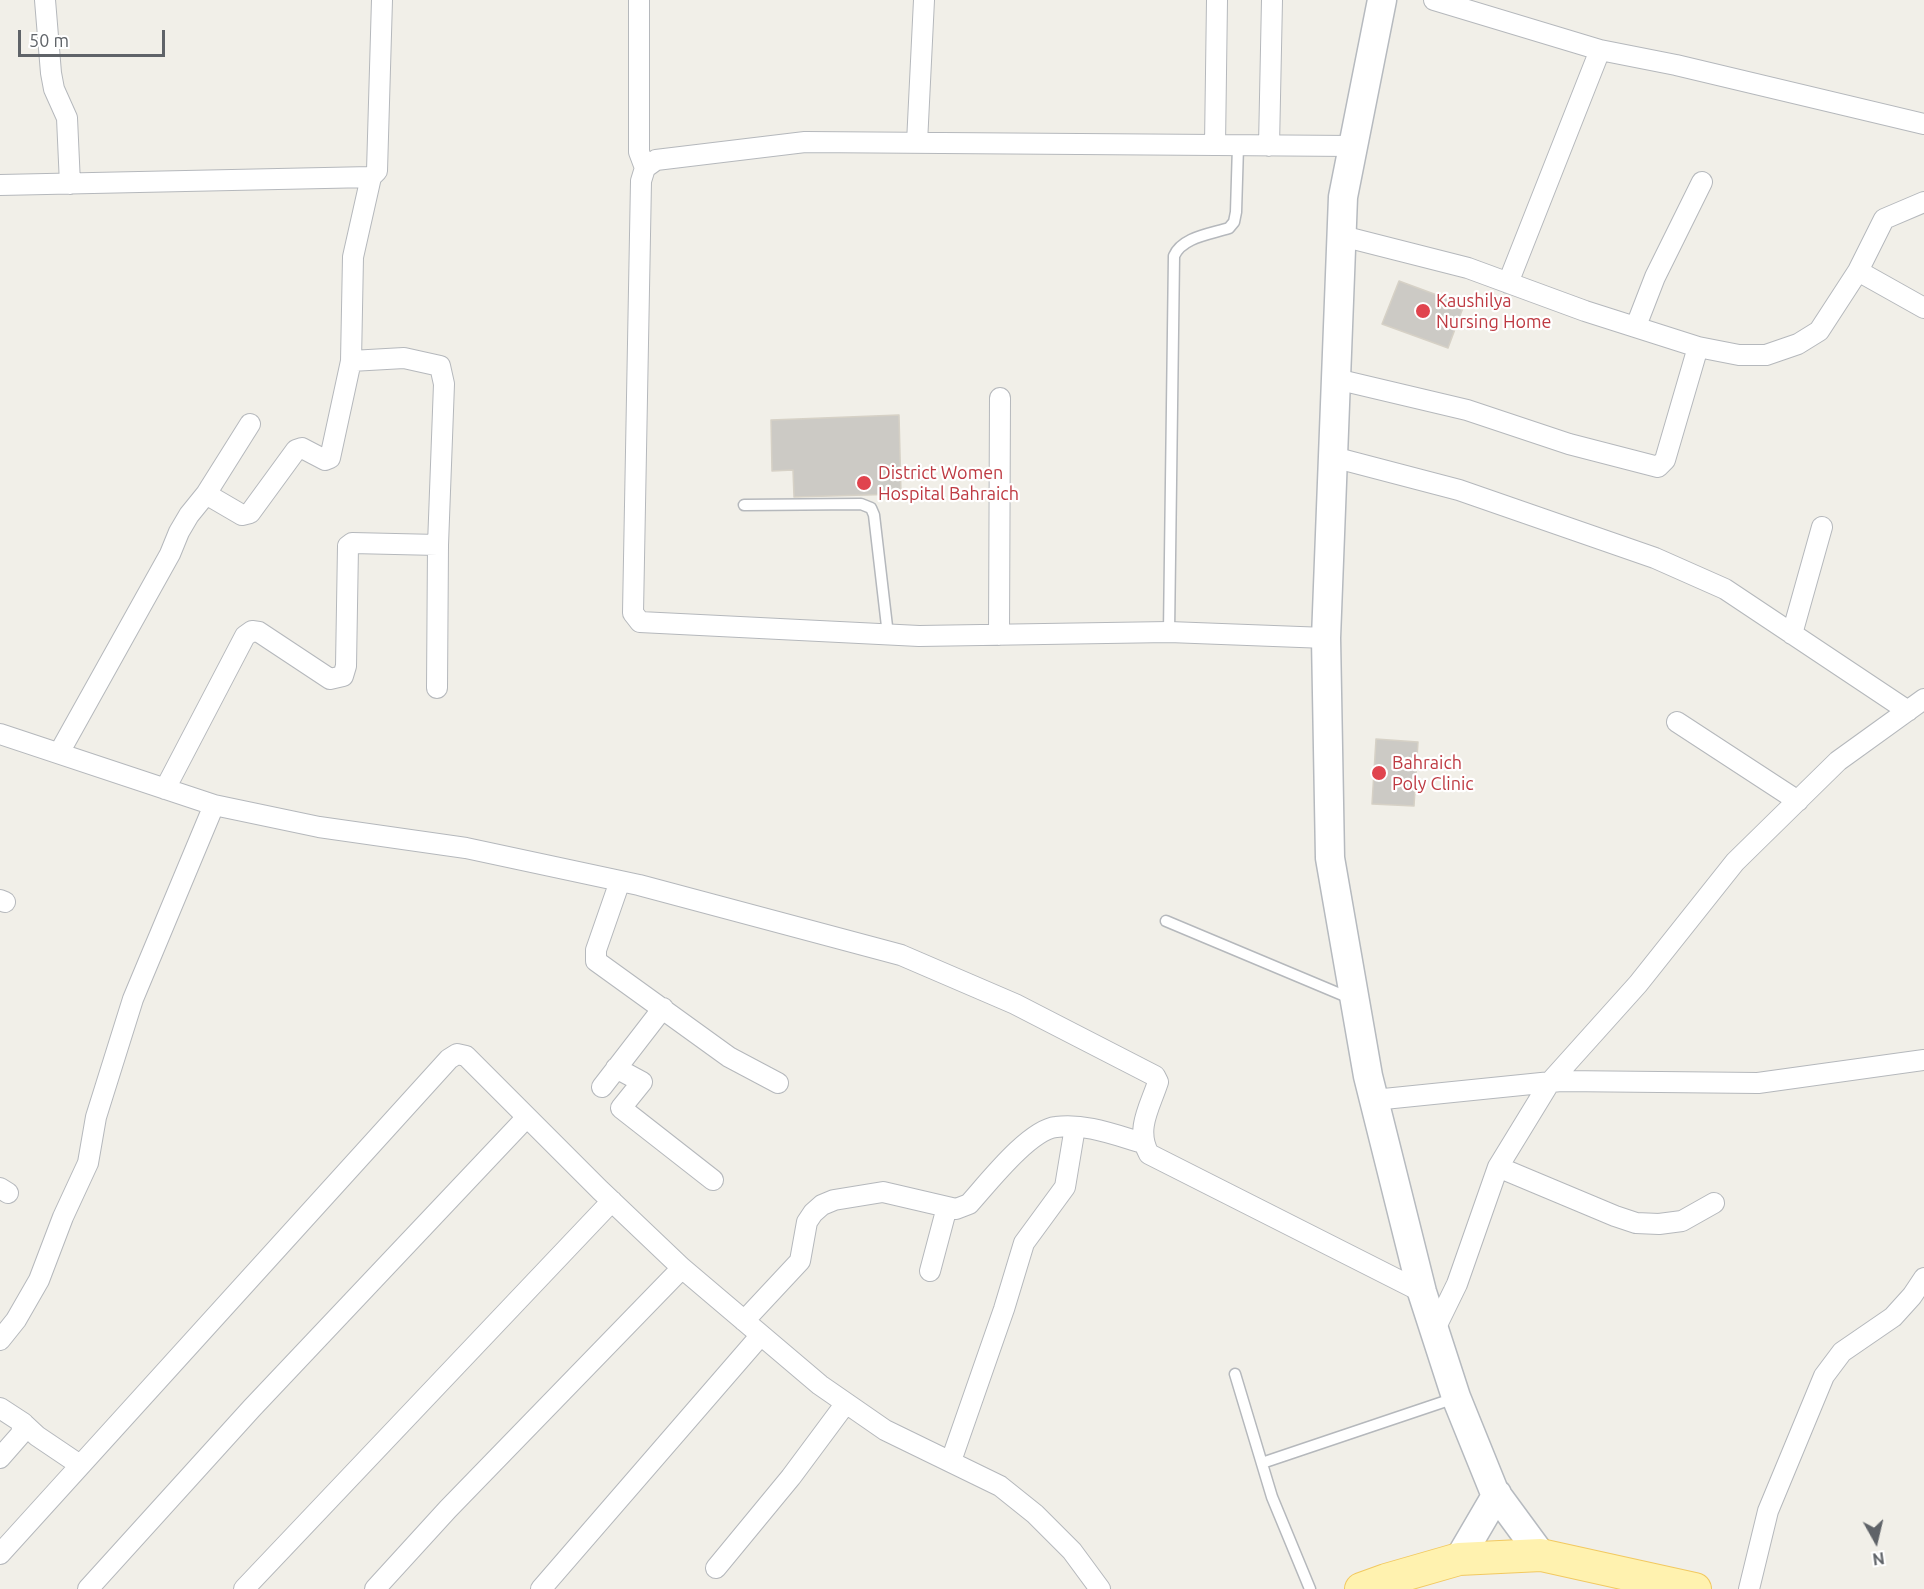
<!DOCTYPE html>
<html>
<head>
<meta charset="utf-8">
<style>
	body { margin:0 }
	#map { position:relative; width:1924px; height:1589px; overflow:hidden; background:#f1efe8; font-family:Ubuntu,sans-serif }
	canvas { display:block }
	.north { position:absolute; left:1846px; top:1511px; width:60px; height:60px; -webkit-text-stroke:4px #fff; paint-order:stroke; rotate:172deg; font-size:16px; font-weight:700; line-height:24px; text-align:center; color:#5f6368 }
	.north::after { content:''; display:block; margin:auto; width:21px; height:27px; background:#5f6368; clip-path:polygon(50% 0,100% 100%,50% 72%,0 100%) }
	.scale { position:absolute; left:18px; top:30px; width:147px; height:27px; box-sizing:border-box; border:3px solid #5f6368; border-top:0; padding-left:8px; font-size:18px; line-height:21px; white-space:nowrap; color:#5f6368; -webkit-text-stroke:4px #fff; paint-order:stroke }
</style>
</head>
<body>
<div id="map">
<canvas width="1924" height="1589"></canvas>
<div class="north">N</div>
<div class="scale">50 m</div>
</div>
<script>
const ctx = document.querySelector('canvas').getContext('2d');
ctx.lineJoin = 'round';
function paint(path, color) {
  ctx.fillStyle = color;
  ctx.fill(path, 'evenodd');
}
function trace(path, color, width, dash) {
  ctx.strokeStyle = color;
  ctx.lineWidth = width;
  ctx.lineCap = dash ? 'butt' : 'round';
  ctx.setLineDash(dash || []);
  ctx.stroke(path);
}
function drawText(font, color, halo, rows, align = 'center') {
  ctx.font = font + ' Ubuntu,sans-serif';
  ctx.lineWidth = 4.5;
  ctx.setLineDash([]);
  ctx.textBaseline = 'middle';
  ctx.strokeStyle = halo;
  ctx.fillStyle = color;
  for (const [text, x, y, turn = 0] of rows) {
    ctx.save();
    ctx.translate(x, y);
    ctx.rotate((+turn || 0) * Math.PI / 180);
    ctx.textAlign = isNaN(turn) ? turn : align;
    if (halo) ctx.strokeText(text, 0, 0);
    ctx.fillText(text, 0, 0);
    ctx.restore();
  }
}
const building = new Path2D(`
	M1399,281L1464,305L1448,348L1382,324Z
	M899,415L901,494L794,497L793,470L772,471L771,420Z
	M1376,739L1418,742L1414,806L1372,804Z`);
paint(building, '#cccac5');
trace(building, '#d6d1c6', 1.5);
const lane = new Path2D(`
	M744,505L861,504L871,508L874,515L888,635
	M1169,632L1174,256C1182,237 1211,234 1229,228L1234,222L1236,212L1238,146
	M1166,921L1352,999
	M1235,1374L1272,1497L1310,1589
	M1262,1463L1455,1398`);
const street = new Path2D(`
	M45,0L51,73L54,89L67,118L70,184
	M639,0V152L645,168
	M1434,0L1600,50L1676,65L1924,124
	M917,143L924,0
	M1215,145L1217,0
	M1269,146L1272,0
	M0,185L371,177L377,171L382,0
	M1342,236L1468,268L1585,311L1698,347L1739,355H1766L1798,344L1819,331L1858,271L1924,308
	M1858,271L1884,219L1924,202
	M1508,283L1600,50
	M1636,326L1655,277L1702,182
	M351,361L404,358L440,366L444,384L438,545L437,688
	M1336,379L1467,410L1569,444L1658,467L1665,460L1698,347
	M1333,457L1459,490L1655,558L1725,589L1908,711
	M206,494L242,515L250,513L296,450L302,448L325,460L330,458L351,361L353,257L371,177
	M1792,634L1822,527
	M999,635L1000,398
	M1326,638L1169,632L919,636L640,622L633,613L641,181L645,168L656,160L805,142L1353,146
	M1677,722L1798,801
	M0,734L214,805
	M59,753L170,554L179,532L189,515L206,494L250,424
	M165,789L245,636L252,631L259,632L330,679L343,676L346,666L348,546L352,543L438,545
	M620,881L596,950V961L729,1057L778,1083
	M0,900L5,902
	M616,1068L642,1082L621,1108L713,1180
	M602,1087L663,1008
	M1374,1100L1561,1081L1758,1083L1924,1060
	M1498,1167L1615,1216L1636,1223L1659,1224L1682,1221L1714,1203
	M0,1188L8,1193
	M930,1271L947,1207
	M744,1321L800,1261L807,1222L813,1213L822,1205L834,1200L883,1192L956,1209L969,1204C988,1183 1029,1130 1056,1127C1085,1123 1115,1135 1143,1143
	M1435,1329L1457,1284L1498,1167L1550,1082L1638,984L1735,862L1838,761L1924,699
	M0,1340L16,1320L39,1280L63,1217L88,1163L96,1117L133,999L214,805L319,827L466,848L639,885L901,955L1015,1004L1155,1076L1158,1082C1150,1107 1135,1129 1149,1154L1422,1292
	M0,1408L23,1423L21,1434L0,1458
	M23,1423L37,1436L80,1465
	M951,1461L1004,1309L1024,1243L1065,1187L1075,1127
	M0,1554L449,1059L457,1054L466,1056L600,1190L682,1268L820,1385L885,1430L1000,1486L1035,1514L1072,1551L1100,1589
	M716,1568L791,1477L846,1403
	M88,1589L252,1408L527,1117
	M244,1589L612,1201
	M375,1589L448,1509L682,1268
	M541,1589L761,1335
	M1749,1589L1768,1511L1824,1376L1842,1352L1893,1317L1912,1296L1924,1278`);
const secondary = new Path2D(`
	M1382,0L1343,197L1326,638L1330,858L1368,1076L1422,1292L1456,1397L1494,1491L1541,1555
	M1459,1559L1497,1494`);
const primary = new Path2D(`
	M1361,1589L1386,1580L1459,1559L1541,1555L1695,1589`);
trace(lane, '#b5b8bc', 13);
trace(street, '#b5b8bc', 22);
trace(secondary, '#b6babf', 31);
trace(primary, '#f2c960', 34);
trace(lane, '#fff', 10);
trace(street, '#fff', 20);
trace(secondary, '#fff', 28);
trace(primary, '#fff2af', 32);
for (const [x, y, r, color] of [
	[1423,311,8,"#e0444e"],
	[864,483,8,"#e0444e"],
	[1379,773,8,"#e0444e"]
]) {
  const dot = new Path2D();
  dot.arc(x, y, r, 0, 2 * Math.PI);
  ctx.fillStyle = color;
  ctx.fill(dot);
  trace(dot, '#fff', 2);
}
drawText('18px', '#be3a42', '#fff', [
	["Kaushilya",1436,301],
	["Nursing Home",1436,322],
	["District Women",878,473],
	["Hospital Bahraich",878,494],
	["Bahraich",1392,763],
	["Poly Clinic",1392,784]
], 'left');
</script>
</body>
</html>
